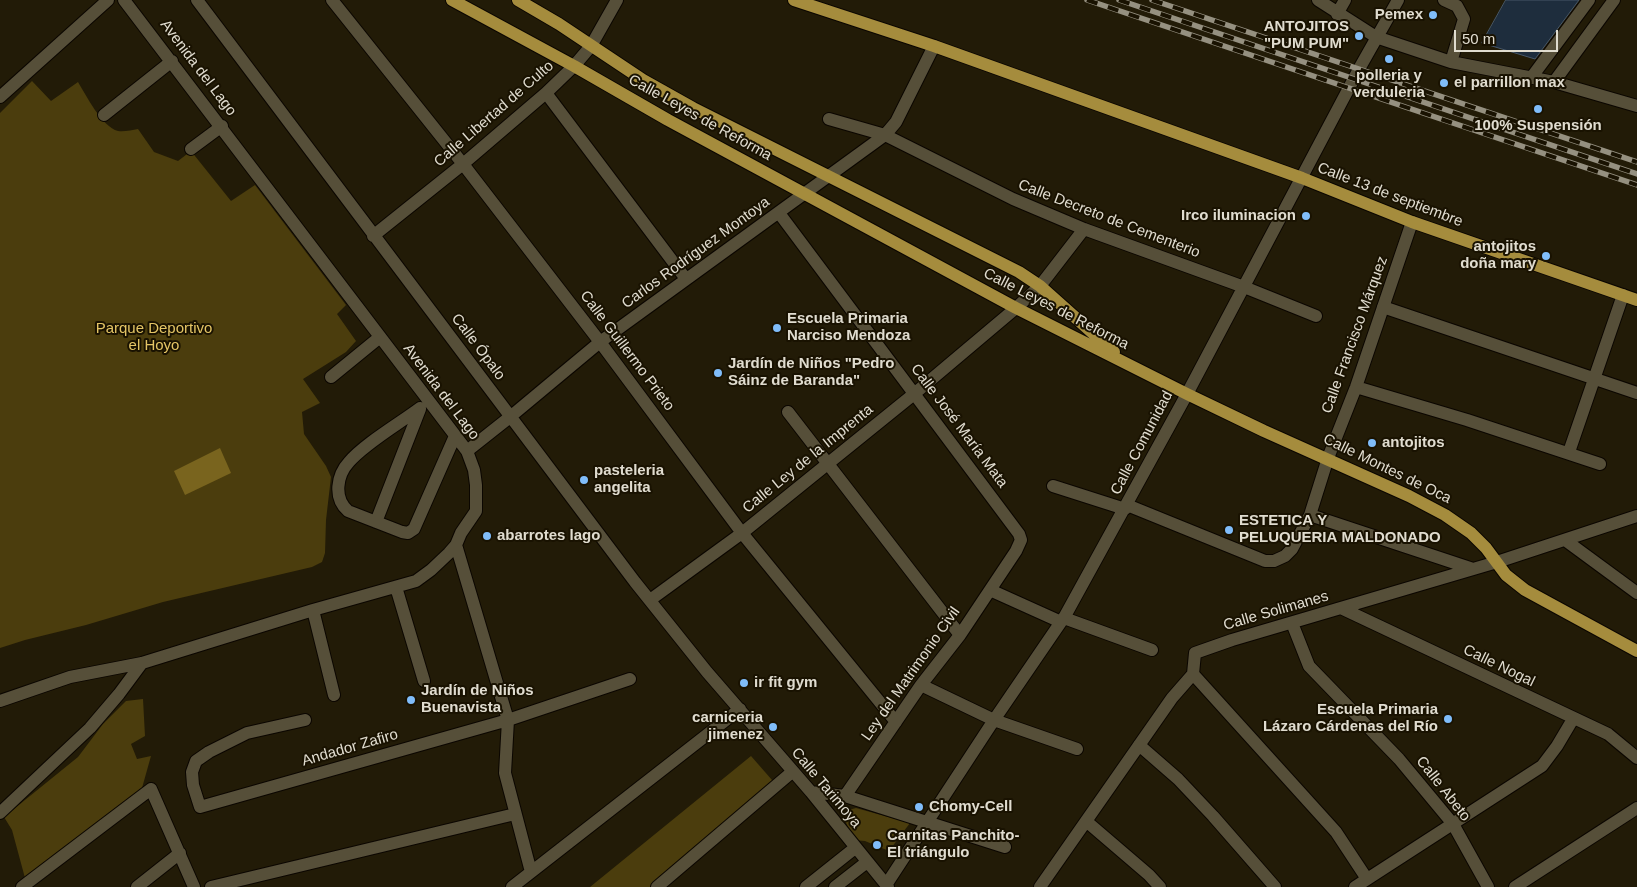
<!DOCTYPE html>
<html>
<head>
<meta charset="utf-8">
<style>
	body { margin:0 }
	#map { position:relative; width:1637px; height:887px; overflow:hidden; background:#221b07; font-family:Helvetica,sans-serif }
	canvas { display:block }
	.scale { position:absolute; left:1454px; top:30px; width:104px; height:22px; box-sizing:border-box; border:2px solid #e0dccf; border-top:0; padding-left:6px; font-size:15px; line-height:18px; white-space:nowrap; color:#e0dccf; -webkit-text-stroke:4px #191201; paint-order:stroke }
</style>
</head>
<body>
<div id="map">
<canvas width="1637" height="887"></canvas>
<div class="scale">50 m</div>
</div>
<script>
const ctx = document.querySelector('canvas').getContext('2d');
ctx.lineJoin = 'round';
function paint(path, color) {
  ctx.fillStyle = color;
  ctx.fill(path, 'evenodd');
}
function trace(path, color, width, dash) {
  ctx.strokeStyle = color;
  ctx.lineWidth = width;
  ctx.lineCap = dash ? 'butt' : 'round';
  ctx.setLineDash(dash || []);
  ctx.stroke(path);
}
function drawText(font, color, halo, rows, align = 'center') {
  ctx.font = font + ' Helvetica,sans-serif';
  ctx.lineWidth = 4;
  ctx.setLineDash([]);
  ctx.textBaseline = 'middle';
  ctx.strokeStyle = halo;
  ctx.fillStyle = color;
  for (const [text, x, y, turn = 0] of rows) {
    ctx.save();
    ctx.translate(x, y);
    ctx.rotate((+turn || 0) * Math.PI / 180);
    ctx.textAlign = isNaN(turn) ? turn : align;
    if (halo) ctx.strokeText(text, 0, 0);
    ctx.fillText(text, 0, 0);
    ctx.restore();
  }
}
paint(new Path2D(`
	M32,81L51,101L78,82C86,95 102,127 118,131C124,132 132,130 138,129L154,152L178,161L191,151L231,201L255,185L346,305L337,314L356,341L346,352L303,379L320,403L302,412L304,434L326,466L331,477L326,520L325,553L322,562L312,567L163,602L86,625L25,640L0,648V113Z
	M143,699L145,736L131,744L137,759L151,756L142,788L25,878L12,830L4,817L78,757L103,724L126,701Z
	M751,756L779,788L651,887H590Z
	M856,808L910,823L889,851L865,841L854,840L841,812Z`), '#4b3d0d');
paint(new Path2D(`
	M220,448L231,473L185,495L174,471Z`), '#79641e');
const building = new Path2D(`
	M1506,0H1579L1535,59L1482,43Z`);
paint(building, '#1e2d3d');
trace(building, '#465769', 1);
const minor = new Path2D(`
	M197,0L635,582L707,672L811,792L888,887
	M332,0L463,164L600,342L742,533L896,722
	M1318,0L1376,37L1451,62L1554,82L1637,106
	M1444,0L1457,6L1464,19L1451,62
	M1337,14L1345,0
	M1531,78L1589,0
	M1554,82L1614,0
	M546,93L686,279
	M0,97L108,0
	M104,115L172,61
	M829,119L885,135L1013,199L1084,229L1244,287L1316,316
	M191,149L222,126
	M779,213L1019,534L1021,540L1016,551L960,635L921,685L845,796L811,792
	M373,236L463,164L546,93L574,66L591,46L617,0
	M1383,307L1637,393
	M331,377L380,337
	M1356,387L1467,420L1600,464
	M420,408C400,423 364,444 349,462C337,475 333,498 348,511L402,532L408,533L414,529L455,436
	M788,412L960,635
	M467,451L510,417L600,342L885,135L896,122L934,46
	M1569,452L1623,295
	M1053,486L1125,509
	M1127,505L1265,561H1274L1285,556L1292,549L1310,515L1328,458L1356,387L1412,222
	M1310,515L1473,569
	M376,522L420,409
	M1565,540L1637,593
	M456,545L508,720L505,773L531,872
	M396,587L424,681
	M990,590L1061,622
	M650,600L742,533L914,394L1016,308L1040,286L1084,229
	M1343,609L1608,734L1637,758
	M313,610L334,695
	M1064,618L1152,650
	M1292,623L1309,666L1399,759L1453,824L1488,887
	M1193,674L1336,832L1367,879
	M921,685L994,720L1077,749
	M0,701L70,677L142,663L313,610L416,581L431,570L449,553L456,545L461,533L476,511V485L474,470L467,451L124,0
	M305,720L247,733L209,752L196,761L192,772L193,785L200,807L508,720L630,679
	M1139,745L1178,779L1213,816L1275,887
	M845,796L1005,847
	M0,813L90,728L119,694L142,663
	M1086,821L1149,875L1160,887
	M886,885L994,720L1065,616L1187,394L1359,69L1398,0
	M22,887L151,789L194,887
	M137,887L180,853
	M211,887L515,814
	M512,887L740,709
	M657,887L792,772
	M806,887L855,848
	M835,887L867,862
	M1040,887L1172,698L1193,674L1195,653L1232,640L1497,562L1637,516
	M1355,887L1542,766L1557,746L1573,719
	M1515,887L1637,808`);
const major = new Path2D(`
	M452,0L574,66L668,120L1016,308L1187,394L1264,431L1409,496L1445,515L1471,533L1486,548L1506,575L1525,590L1637,651
	M518,0L559,24L643,80L693,108L1019,272L1040,286L1114,352
	M794,0L934,46L1302,178L1412,222L1637,300`);
trace(minor, '#0b0600', 14);
trace(major, '#0b0600', 14);
trace(minor, '#564f39', 12);
trace(major, '#a58c3d', 12);
const rail = new Path2D(`
	M1087,0L1637,185
	M1119,0L1637,174
	M1152,0L1637,162`);
trace(rail, '#959080', 5.5);
trace(rail, '#191201', 4, [11]);
for (const [x, y, r, color] of [
	[1433,15,5,"#80bdfa"],
	[1359,36,5,"#80bdfa"],
	[1389,59,5,"#80bdfa"],
	[1444,83,5,"#80bdfa"],
	[1538,109,5,"#80bdfa"],
	[1306,216,5,"#80bdfa"],
	[1546,256,5,"#80bdfa"],
	[777,328,5,"#80bdfa"],
	[718,373,5,"#80bdfa"],
	[1372,443,5,"#80bdfa"],
	[584,480,5,"#80bdfa"],
	[1229,530,5,"#80bdfa"],
	[487,536,5,"#80bdfa"],
	[744,683,5,"#80bdfa"],
	[411,700,5,"#80bdfa"],
	[1448,719,5,"#80bdfa"],
	[773,727,5,"#80bdfa"],
	[919,807,5,"#80bdfa"],
	[877,845,5,"#80bdfa"]
]) {
  const dot = new Path2D();
  dot.arc(x, y, r, 0, 2 * Math.PI);
  ctx.fillStyle = color;
  ctx.fill(dot);
  trace(dot, '#191201', 2);
}
drawText('bold 15px', '#e0dccf', '#191201', [
	["Pemex",1423,15,"right"],
	["ANTOJITOS",1349,27,"right"],
	["\"PUM PUM\"",1349,44,"right"],
	["polleria y",1389,76,"center"],
	["verduleria",1389,93,"center"],
	["el parrillon max",1454,83],
	["100% Suspensión",1538,126,"center"],
	["Irco iluminacion",1296,216,"right"],
	["antojitos",1536,247,"right"],
	["doña mary",1536,264,"right"],
	["Escuela Primaria",787,319],
	["Narciso Mendoza",787,336],
	["Jardín de Niños \"Pedro",728,364],
	["Sáinz de Baranda\"",728,381],
	["antojitos",1382,443],
	["pasteleria",594,471],
	["angelita",594,488],
	["ESTETICA Y",1239,521],
	["PELUQUERIA MALDONADO",1239,538],
	["abarrotes lago",497,536],
	["ir fit gym",754,683],
	["Jardín de Niños",421,691],
	["Buenavista",421,708],
	["Escuela Primaria",1438,710,"right"],
	["Lázaro Cárdenas del Río",1438,727,"right"],
	["carniceria",763,718,"right"],
	["jimenez",763,735,"right"],
	["Chomy-Cell",929,807],
	["Carnitas Panchito-",887,836],
	["El triángulo",887,853]
], 'left');
drawText('15px', '#e0dccf', '#191201', [
	["Avenida del Lago",198,68,53],
	["Calle Libertad de Culto",494,114,-41],
	["Calle Leyes de Reforma",700,118,29],
	["Calle 13 de septiembre",1390,195,21],
	["Calle Decreto de Cementerio",1109,219,21],
	["Carlos Rodríguez Montoya",696,253,-36],
	["Calle Leyes de Reforma",1056,309,27],
	["Calle Francisco Márquez",1355,335,-70],
	["Calle Ópalo",478,347,53],
	["Calle Guillermo Prieto",627,351,53],
	["Avenida del Lago",441,392,53],
	["Calle José María Mata",959,426,53],
	["Calle Comunidad",1142,443,-62],
	["Calle Ley de la Imprenta",808,459,-39],
	["Calle Montes de Oca",1387,469,26],
	["Calle Solimanes",1276,611,-16],
	["Calle Nogal",1499,666,26],
	["Ley del Matrimonio Civil",911,674,-55],
	["Andador Zafiro",350,748,-16],
	["Calle Tarimoya",826,788,50],
	["Calle Abeto",1443,789,52]
]);
drawText('15px', '#e4c565', '#191201', [
	["Parque Deportivo",154,329],
	["el Hoyo",154,346]
]);
</script>
</body>
</html>
